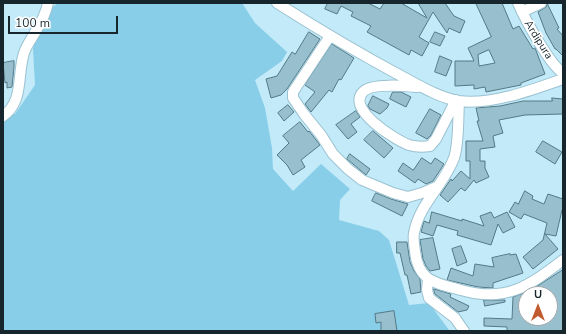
<!DOCTYPE html>
<html>
<head>
<meta charset="utf-8">
<style>
	body { margin:0 }
	#map { position:relative; width:566px; height:334px; overflow:hidden; background:#c2eaf9; font-family:"Nunito Sans",sans-serif }
	canvas { display:block }
	.frame { position:absolute; inset:0; border:4px solid #17262c; pointer-events:none }
	.north { position:absolute; left:518px; top:286px; width:40px; height:40px; box-sizing:border-box; background:#fff; border:1px solid #a2a8ab; border-radius:50%; rotate:0deg; font-size:11px; font-weight:700; line-height:16px; text-align:center; color:#17262c }
	.north::after { content:''; display:block; margin:auto; width:14px; height:18px; background:#c15b2d; clip-path:polygon(50% 0,100% 100%,50% 72%,0 100%) }
	.scale { position:absolute; left:8px; top:16px; width:110px; height:18px; box-sizing:border-box; border:2px solid #17262c; border-top:0; padding-left:5px; font-size:12px; line-height:14px; white-space:nowrap; color:#17262c; -webkit-text-stroke:3px #fff; paint-order:stroke }
</style>
</head>
<body>
<div id="map">
<canvas width="566" height="334"></canvas>
<div class="frame"></div>
<div class="north">U</div>
<div class="scale">100 m</div>
</div>
<script>
const ctx = document.querySelector('canvas').getContext('2d');
ctx.lineJoin = 'round';
function paint(path, color) {
  ctx.fillStyle = color;
  ctx.fill(path, 'evenodd');
}
function trace(path, color, width, dash) {
  ctx.strokeStyle = color;
  ctx.lineWidth = width;
  ctx.lineCap = dash ? 'butt' : 'round';
  ctx.setLineDash(dash || []);
  ctx.stroke(path);
}
function drawText(font, color, halo, rows, align = 'center') {
  ctx.font = font + ' "Nunito Sans",sans-serif';
  ctx.lineWidth = 3.5;
  ctx.setLineDash([]);
  ctx.textBaseline = 'middle';
  ctx.strokeStyle = halo;
  ctx.fillStyle = color;
  for (const [text, x, y, turn = 0] of rows) {
    ctx.save();
    ctx.translate(x, y);
    ctx.rotate((+turn || 0) * Math.PI / 180);
    ctx.textAlign = isNaN(turn) ? turn : align;
    if (halo) ctx.strokeText(text, 0, 0);
    ctx.fillText(text, 0, 0);
    ctx.restore();
  }
}
paint(new Path2D(`
	M58,3H242L255,23L287,52L282,61L255,80L265,108L272,148L273,169L293,191L321,164L350,189L340,200L339,220L379,231L389,240L409,305L429,303L449,330V331H3V117L15,114L35,85L33,49L39,18Z`), '#88cee8');
const building = new Path2D(`
	M328,3H368L380,9L384,3H401L427,18L418,3H445L454,16L465,21L460,33L449,28L447,33L433,12L419,37L429,43L422,56L411,50L409,55L367,32L371,26L351,16L353,12L341,6L337,14L325,9Z
	M476,3H502L513,29L519,26L533,49L535,48L545,74L521,83V85L486,92L485,87L474,89V85L455,86V61H474L468,48L491,37ZM489,50L495,63L479,66L478,55Z
	M547,3L559,28L557,29L563,36V56L556,49H555L546,33L538,12L546,7Z
	M309,32L320,39L287,89L281,95L271,98L266,79L277,76L292,52L295,54Z
	M435,32L445,36L440,46L430,42Z
	M332,44L354,58L341,80L339,79L332,92L329,90L311,112L305,104L315,92L305,85Z
	M440,56L452,61L446,76L435,72Z
	M14,61V67L12,87L7,88V82L5,83L3,63Z
	M393,92H401L411,97L406,107L390,99Z
	M373,96L389,104L387,108L380,114L370,109L368,106Z
	M552,98L563,99V114L525,115L499,120L503,133L493,136L495,147L480,149V161H485V168L489,177L476,183L474,180L465,191L461,188L448,202L440,195L451,179L452,181L461,171L470,179V161H466V141H483L477,121H479L476,108L500,106L523,101H552Z
	M288,105L294,112L284,121L278,113Z
	M430,109L441,115L431,135L427,139L416,133Z
	M356,111L360,117L351,124L357,132L348,139L336,125Z
	M300,122L308,132L309,131L320,145L301,160L305,167L293,175L287,165L277,155L289,143L283,136Z
	M373,131L393,148L384,158L364,140Z
	M543,141L562,152L555,164L536,152Z
	M350,154L370,169L366,175L347,159Z
	M422,158L431,164L435,158L444,164L433,181L426,184L418,179L415,183L398,171L403,163L413,170Z
	M525,191L533,196L532,199L544,204L548,194L563,199V210H562L556,236L545,234L558,249L533,269L523,257L543,240L547,223L524,214L521,219L509,212L515,202L518,204Z
	M376,193L391,199L408,204L402,216L372,201Z
	M432,212L462,221V219L484,226L480,216L491,212L494,218L507,212L515,227L503,233L498,224L491,245L457,235L458,231L437,225L433,236L421,232L424,221L429,223Z
	M433,238L440,269L430,271L426,266L423,259L420,240Z
	M397,242H407L410,262L414,271L420,279L421,292L411,294L407,275H405L400,253H397Z
	M461,246L467,262L457,266L452,249Z
	M510,254V255L516,254L523,273L493,283V288L478,287L447,280L451,268L473,276L475,264L494,267L492,258Z
	M563,270V331H507V327L484,326V318L512,319L513,297L531,290ZM526,294H550V305L557,304L551,318H526Z
	M434,289L451,294L450,297L469,306L467,310L458,312L435,294Z
	M484,300H505V302L485,306Z
	M394,311L397,331H381V322L376,323L375,314Z`);
paint(building, '#98bfcd');
trace(building, '#547986', 1);
const minor = new Path2D(`
	M277,3C318,29 360,54 403,77C420,86 440,98 459,101C492,105 532,90 563,79
	M518,3C525,19 549,64 563,73
	M522,12L541,3
	M330,36L293,92V98L304,114L321,135L333,154L348,169L362,180L393,193L408,197L422,193L436,187
	M418,87C406,86 373,83 364,91C344,108 395,140 409,145C416,147 423,147 430,146L436,139L456,100
	M459,101C458,117 459,144 454,158C444,185 419,204 414,233C413,238 414,245 415,251C418,281 435,283 461,290C506,303 529,286 563,260
	M3,116C24,102 17,74 24,53C27,44 33,37 37,29C42,21 46,12 48,3
	M428,279L427,290L429,298L455,318L464,331`);
trace(minor, '#9bc2d1', 12);
trace(minor, '#fff', 10);
drawText('11px', '#17262c', '#fff', [
	["Ardipura",538,40,58]
]);
</script>
</body>
</html>
